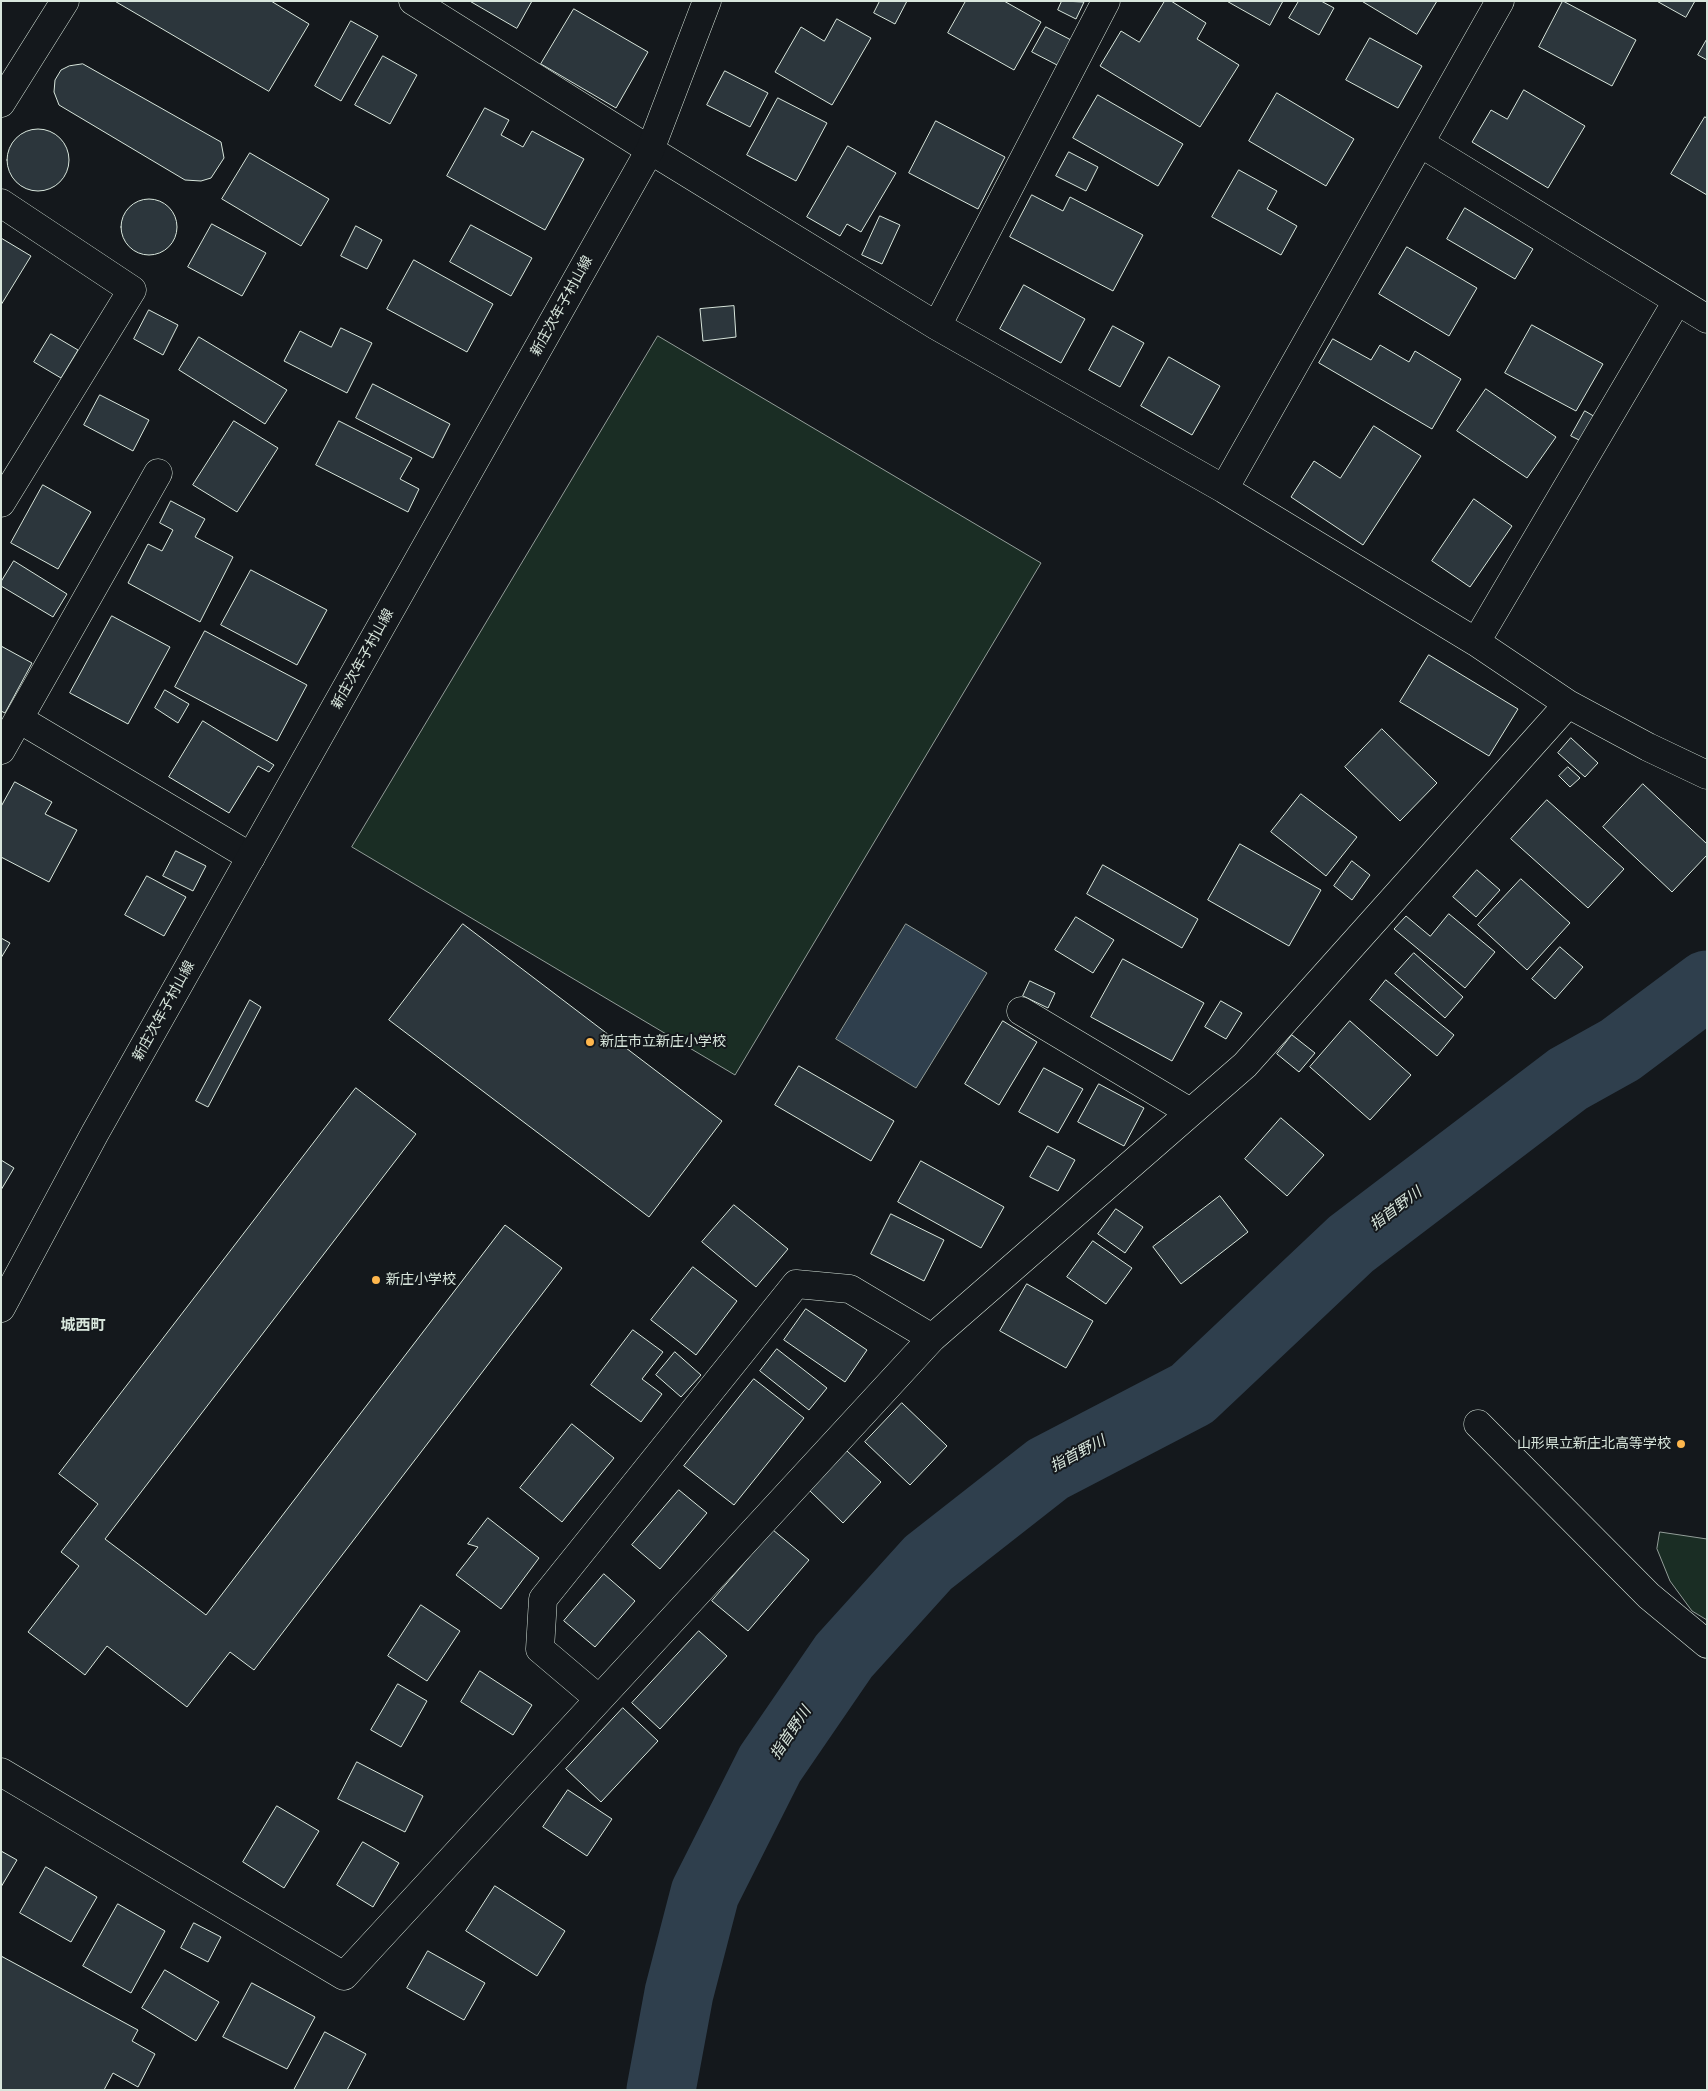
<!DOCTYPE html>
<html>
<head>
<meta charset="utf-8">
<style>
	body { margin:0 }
	#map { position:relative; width:1708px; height:2091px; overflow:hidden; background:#14181c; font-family:Manrope,sans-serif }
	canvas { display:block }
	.frame { position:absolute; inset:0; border:2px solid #d8e6dc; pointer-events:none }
</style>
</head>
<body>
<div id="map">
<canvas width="1708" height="2091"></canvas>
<div class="frame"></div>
</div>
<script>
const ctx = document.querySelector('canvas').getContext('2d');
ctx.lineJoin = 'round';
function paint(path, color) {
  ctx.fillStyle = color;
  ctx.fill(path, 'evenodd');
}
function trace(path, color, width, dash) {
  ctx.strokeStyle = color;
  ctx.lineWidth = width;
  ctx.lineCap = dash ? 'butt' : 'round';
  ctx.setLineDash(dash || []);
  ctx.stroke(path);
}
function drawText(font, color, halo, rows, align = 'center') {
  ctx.font = font + ' Manrope,"Noto Sans JP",sans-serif';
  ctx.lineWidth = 4;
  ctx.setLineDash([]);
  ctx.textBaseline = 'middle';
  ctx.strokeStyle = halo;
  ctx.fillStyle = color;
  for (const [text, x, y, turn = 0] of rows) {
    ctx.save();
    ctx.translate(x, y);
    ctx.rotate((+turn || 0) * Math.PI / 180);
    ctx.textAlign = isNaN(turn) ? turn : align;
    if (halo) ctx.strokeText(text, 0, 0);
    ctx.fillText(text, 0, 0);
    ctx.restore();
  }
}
const green = new Path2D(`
	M658,336L1041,563L735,1075L352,847Z
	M1660,1532L1707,1539V1620L1692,1611L1670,1581L1657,1549Z`);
paint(green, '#1a2d24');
trace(green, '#939e99', 1);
const water = new Path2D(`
	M906,924L987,973L916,1088L836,1039Z`);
paint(water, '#2f3f4d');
trace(water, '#939e99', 1);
trace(new Path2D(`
	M661,2090L679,1993L705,1893L770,1764L844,1656L928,1563L1048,1469L1192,1394L1351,1244L1568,1079L1620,1050L1707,985`), '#2f3f4d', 69);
const building = new Path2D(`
	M115,1H271L309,24L269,91Z
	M470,1H532L517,28Z
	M880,1H907L895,24L874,13Z
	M966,1H1004L1041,22L1014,70L948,33Z
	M1062,1L1084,2L1076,19L1058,10Z
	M1165,1H1171L1206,23L1197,39L1239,65L1200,127L1100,66L1121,31L1139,42Z
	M1227,1H1283L1270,25Z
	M1299,1H1321L1334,8L1319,35L1289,18Z
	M1362,1H1437L1417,34Z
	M1563,1L1636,40L1612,86L1539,47Z
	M1657,1H1695L1686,17Z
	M574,9L648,52L616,108L541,64Z
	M837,19L871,38L832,105L775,72L801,27L824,41Z
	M351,21L378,36L341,101L315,86Z
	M1046,27L1073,41L1059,66L1032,52Z
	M1370,38L1422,66L1398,108L1346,80Z
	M1707,39V60L1698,55Z
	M383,56L417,75L390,124L355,105Z
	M83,64L221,142L224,158L211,178L201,181L185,180L59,105L54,92L55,80L61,70L69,66Z
	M725,71L768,93L750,127L707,105Z
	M1524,90L1585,126L1548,188L1472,142L1491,110L1507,119Z
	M1277,93L1354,139L1326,186L1249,141Z
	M1098,95L1183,144L1158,186L1073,138Z
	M778,98L827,123L796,181L747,155Z
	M485,108L509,120L501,135L523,147L532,131L584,159L545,230L447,176Z
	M1705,117L1707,118V195L1671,174Z
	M936,121L1005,157L978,209L909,173Z
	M7 160a31 31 0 1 1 62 0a31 31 0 1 1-62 0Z
	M848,146L896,173L861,232L847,224L840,236L807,217Z
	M1069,152L1098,167L1086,191L1056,176Z
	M250,153L329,199L301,246L222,199Z
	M1239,170L1277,191L1267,209L1297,226L1281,255L1212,217Z
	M1032,195L1063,211L1070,197L1143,235L1113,291L1010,237Z
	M121 227a28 28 0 1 1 56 0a28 28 0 1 1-56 0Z
	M1465,208L1533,249L1515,279L1447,239Z
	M880,216L900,225L882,264L862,255Z
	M212,224L266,253L242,296L188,267Z
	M471,225L532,258L511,296L450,262Z
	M356,226L382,240L367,269L341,256Z
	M1,238L31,256L1,305Z
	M1407,247L1477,288L1449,336L1379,294Z
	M414,260L493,304L467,352L387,309Z
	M1024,285L1085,319L1061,363L1000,329Z
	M734,306L736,337L703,341L700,309Z
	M149,310L178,325L163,355L134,339Z
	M1532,325L1603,364L1576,411L1505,373Z
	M1113,326L1144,343L1120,387L1089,370Z
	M341,328L372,343L347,393L284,361L300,331L331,347Z
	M51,334L78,350L61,378L34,362Z
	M199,337L287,390L265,424L179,370Z
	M1333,339L1371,360L1380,345L1409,362L1415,351L1461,379L1432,429L1319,363Z
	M1169,357L1220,386L1192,435L1141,406Z
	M373,384L450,424L433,458L356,418Z
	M1486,389L1556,437L1527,478L1457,431Z
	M100,395L149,420L133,451L84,425Z
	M1585,411L1597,418L1583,442L1571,436Z
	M234,421L278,448L237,512L193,485Z
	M339,421L412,458L400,479L419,489L408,512L316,465Z
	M1374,426L1421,456L1363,545L1291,497L1314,461L1340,478Z
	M43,485L91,512L58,569L11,543Z
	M1474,499L1512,526L1470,587L1432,561Z
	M171,501L205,519L195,537L233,557L200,622L128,583L148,544L162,551L173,530L160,523Z
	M14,561L67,594L53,617L1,586V582Z
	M251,570L327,610L297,665L221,625Z
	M112,616L170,647L128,724L70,693Z
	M205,631L307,685L277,741L175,687Z
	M1,646L32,663L5,713L1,711Z
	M1429,655L1518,709L1489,756L1400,702Z
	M165,690L189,704L178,723L155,708Z
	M203,721L274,765L269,772L258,766L229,813L169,777Z
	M1382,729L1437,783L1400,821L1345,767Z
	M1571,738L1598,763L1585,777L1558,753Z
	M1568,767L1580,778L1570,787L1559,776Z
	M15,782L52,802L45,814L77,830L49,882L1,857V807Z
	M1643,784L1707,844V855L1672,892L1603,827Z
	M1301,794L1357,837L1326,876L1271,832Z
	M1547,800L1624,869L1588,908L1511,839Z
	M1240,844L1321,890L1289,946L1208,900Z
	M176,851L206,866L193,891L163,876Z
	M1352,861L1370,875L1352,900L1334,886Z
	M1103,865L1198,919L1182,948L1087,894Z
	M1477,870L1500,890L1476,917L1453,897Z
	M147,876L186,897L164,936L125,915Z
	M1521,879L1570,923L1527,970L1478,925Z
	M1449,914L1495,952L1465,988L1394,929L1406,916L1430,936Z
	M1076,917L1114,940L1093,973L1055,950Z
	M463,924L722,1121L649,1217L389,1020Z
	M1,938L10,943L1,958Z
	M1560,947L1583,967L1555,999L1532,979Z
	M1414,953L1463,997L1445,1018L1395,974Z
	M1123,959L1204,1003L1172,1061L1091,1017Z
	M1386,980L1454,1035L1437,1056L1370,1000Z
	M1030,981L1055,993L1048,1008L1023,996Z
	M250,1000L261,1007L208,1107L196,1101Z
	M1221,1001L1242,1013L1226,1039L1205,1027Z
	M1003,1021L1037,1042L999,1105L965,1084Z
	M1350,1021L1411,1075L1370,1120L1310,1067Z
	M1292,1035L1315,1053L1299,1072L1277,1054Z
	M799,1066L894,1121L871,1161L775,1105Z
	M1044,1068L1083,1089L1058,1133L1019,1112Z
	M1099,1084L1144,1108L1124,1146L1078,1122Z
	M356,1088L416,1134L105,1539L206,1615L505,1225L562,1268L254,1670L230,1652L187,1707L107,1646L85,1675L28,1632L79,1566L61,1552L98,1504L59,1474Z
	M1281,1118L1324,1155L1287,1196L1245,1159Z
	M1048,1146L1075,1160L1058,1191L1030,1177Z
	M1,1160L14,1168L1,1190Z
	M921,1161L1004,1207L981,1248L898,1202Z
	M1220,1196L1248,1232L1181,1284L1153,1247Z
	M734,1205L788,1249L756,1287L702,1242Z
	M1116,1209L1143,1227L1125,1253L1098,1234Z
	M891,1214L944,1240L924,1281L871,1254Z
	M1093,1241L1132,1268L1106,1304L1067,1277Z
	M693,1267L737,1301L696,1355L651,1320Z
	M1027,1284L1093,1321L1066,1368L1000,1331Z
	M806,1309L867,1350L845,1382L784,1340Z
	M633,1330L663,1352L642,1379L662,1394L641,1422L591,1385Z
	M777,1349L827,1388L809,1410L760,1371Z
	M675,1352L701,1375L681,1397L656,1375Z
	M754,1379L804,1418L734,1505L684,1466Z
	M902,1403L947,1446L910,1485L865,1442Z
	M572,1424L614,1458L562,1522L520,1488Z
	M847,1451L881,1482L843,1523L810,1491Z
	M679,1490L707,1513L660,1569L632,1545Z
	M488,1518L539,1558L501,1609L456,1575L478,1547L468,1544Z
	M773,1530L809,1560L748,1631L712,1601Z
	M604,1574L635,1601L595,1647L564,1621Z
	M421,1605L460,1631L427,1681L388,1656Z
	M699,1631L727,1656L660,1729L632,1703Z
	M480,1671L532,1705L513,1735L461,1702Z
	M398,1684L427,1701L401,1747L371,1730Z
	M623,1708L658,1741L601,1802L566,1769Z
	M357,1762L423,1796L405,1832L338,1799Z
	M568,1790L612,1819L587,1856L543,1827Z
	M277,1806L319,1831L284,1888L243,1862Z
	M363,1842L399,1863L373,1907L337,1885Z
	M1,1851L17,1860L1,1887Z
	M46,1867L97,1897L71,1942L20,1913Z
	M495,1886L565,1931L537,1976L466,1931Z
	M118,1904L165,1931L131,1993L83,1966Z
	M194,1923L221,1937L208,1962L181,1948Z
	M428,1951L485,1983L464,2020L407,1988Z
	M1,1956L138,2030L132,2041L155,2054L138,2087L113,2073L104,2090H1Z
	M165,1970L219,2002L196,2041L142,2008Z
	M252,1983L315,2017L287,2069L223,2037Z
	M325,2032L366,2054L347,2090H294Z`);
paint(building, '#2c363c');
trace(building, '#d8e6dc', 1);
const minor = new Path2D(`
	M413,1L650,150L937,326L1224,489L1476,642L1568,704L1648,747L1707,775
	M1,103L65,1
	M1420,143L1707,319
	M1,203L132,290L1,503
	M937,326L1106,1
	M1224,489L1500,1
	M1476,642L1677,301
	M19,719L251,857
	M1,750L158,473
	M1021,1011L1190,1112
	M1478,1424L1649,1596L1707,1644
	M599,1699L540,1649L543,1599L796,1284L850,1289L932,1338
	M1,1772L344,1976L932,1338L1245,1065L1568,704`);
const major = new Path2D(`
	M1,1308L95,1133L650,150L707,1`);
trace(minor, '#d8e6dc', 29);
trace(major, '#d8e6dc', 29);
trace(minor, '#14181c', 28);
trace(major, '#14181c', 28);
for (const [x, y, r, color] of [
	[590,1042,5,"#ffb74d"],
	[376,1280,5,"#ffb74d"],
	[1681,1444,5,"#ffb74d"]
]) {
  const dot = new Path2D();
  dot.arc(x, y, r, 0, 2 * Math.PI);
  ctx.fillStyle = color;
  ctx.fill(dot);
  trace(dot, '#14181c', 2);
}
drawText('14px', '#d8e6dc', '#14181c', [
	["新庄次年子村山線",562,306,-61],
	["新庄次年子村山線",363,659,-61],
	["新庄次年子村山線",164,1011,-61]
]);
drawText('14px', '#d8e6dc', '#14181c', [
	["新庄市立新庄小学校",600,1042],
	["新庄小学校",386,1280],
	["山形県立新庄北高等学校",1671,1444,"right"]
], 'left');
drawText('italic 15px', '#d8e6dc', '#14181c', [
	["指首野川",1396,1209,-37],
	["指首野川",1078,1454,-28],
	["指首野川",791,1733,-56]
]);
drawText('bold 15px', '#d8e6dc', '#14181c', [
	["城西町",83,1326]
]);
</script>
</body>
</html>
